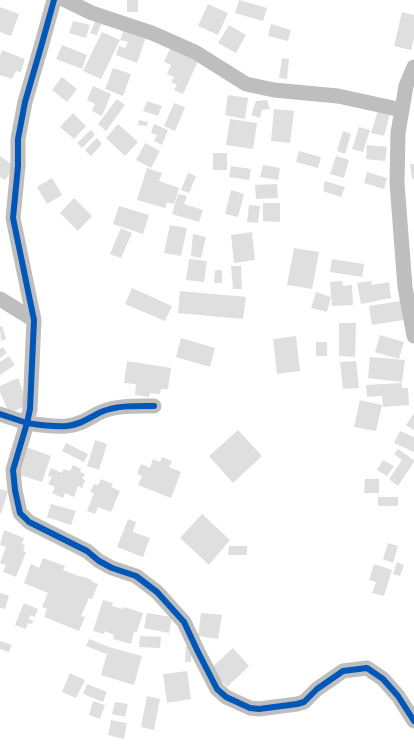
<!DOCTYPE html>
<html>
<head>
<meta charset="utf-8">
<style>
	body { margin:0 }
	canvas { display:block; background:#fff }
</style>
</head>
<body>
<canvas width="414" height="756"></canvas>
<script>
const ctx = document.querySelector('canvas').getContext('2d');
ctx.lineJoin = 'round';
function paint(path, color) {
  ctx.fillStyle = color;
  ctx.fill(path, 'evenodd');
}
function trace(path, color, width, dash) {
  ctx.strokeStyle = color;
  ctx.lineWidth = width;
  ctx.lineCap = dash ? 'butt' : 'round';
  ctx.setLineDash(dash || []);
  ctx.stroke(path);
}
paint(new Path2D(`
	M127,0H138V12H127Z
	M239,0L267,8L263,21L235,13Z
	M208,4L228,13L218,35L198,26Z
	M0,7L19,14L11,36L0,32Z
	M402,12L414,15V39L411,50L394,46Z
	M97,17L103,19L97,35L90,33Z
	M73,21L90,25L86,38L69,33Z
	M271,24L291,30L288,41L268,36Z
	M229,25L246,35L236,53L218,43Z
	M124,29L146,37L137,63L116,55L119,46L125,48L128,42L120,40Z
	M102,32L120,40L101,79L83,71Z
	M62,45L87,55L82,69L56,59Z
	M171,46L199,59L183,94L174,90L177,85L171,82L174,77L167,74L171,65L164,62Z
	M2,50L25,59L21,72L16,71L12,79L0,75V56Z
	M282,58L289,59L287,79L279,78Z
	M113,68L131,74L123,96L105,89Z
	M62,77L77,89L67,102L52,90Z
	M93,86L111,94L102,116L92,111L95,104L87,100Z
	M228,95L248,98L245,119L225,115Z
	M117,99L125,105L106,131L98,124Z
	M267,100L270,109L262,110L260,118L251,115L256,101Z
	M147,101L162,106L158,116L143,111Z
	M174,103L185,107L175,131L164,126Z
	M274,109L294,111L290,143L271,141Z
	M378,110L390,114L384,136L371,133Z
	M73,113L86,126L74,139L60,127Z
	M230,119L257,123L253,149L226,145Z
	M139,120L148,122L147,126L138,125Z
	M118,124L138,142L125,156L106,138Z
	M154,124L168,130L162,145L154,141L157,135L151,133Z
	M359,127L370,130L363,152L352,149Z
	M91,130L95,135L82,148L77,143Z
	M343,131L351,134L345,154L337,151Z
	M97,138L102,144L91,156L85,150Z
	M145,143L160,151L151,168L136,160Z
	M367,145L387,147L385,161L366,159Z
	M299,151L321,157L318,168L296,162Z
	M213,153H227V170H213Z
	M0,156L15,167L5,180L0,177Z
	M336,156L349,160L344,178L330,174Z
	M410,164H414V178L412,179Z
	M263,165L280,168L278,180L260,177Z
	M231,166L251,169L249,180L229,177Z
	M147,168L162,173L159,181L179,188L174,204L167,202L165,208L137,200Z
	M367,172L387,178L384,189L364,183Z
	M188,173L196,176L189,193L181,190Z
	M52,178L62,195L47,204L37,187Z
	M325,181L345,187L341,197L323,191Z
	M277,184L278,198L256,199L255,185Z
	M231,190L244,194L238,217L225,214Z
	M178,194L187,196L184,204L203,210L199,222L172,214Z
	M74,198L92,216L78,231L60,213Z
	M263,203H280V222L263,221Z
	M249,205L260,206L258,223L247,222Z
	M119,206L149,215L143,234L113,224Z
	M170,225L187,228L181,256L164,253Z
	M121,228L132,233L121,258L110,254Z
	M252,232L255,260L234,263L231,235Z
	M193,234L206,237L201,258L191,256Z
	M294,248L319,252L312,289L287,285Z
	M189,259L207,261L204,282L186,280Z
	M332,259L364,264L362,277L330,272Z
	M231,266H241L242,289H233Z
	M215,270H222V283H214Z
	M342,281L343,286L352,285L353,305L332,306L330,282Z
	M371,281L372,285L389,282L391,298L361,304L357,283Z
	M132,288L172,306L165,321L125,304Z
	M180,291L246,297L243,319L178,313Z
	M316,292L331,297L327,312L311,308Z
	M401,301L404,320L372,325L369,306Z
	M339,323H356L355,357L339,356Z
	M2,326L6,339L1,341L0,327Z
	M380,335L404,342L399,359L375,352Z
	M296,336L300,371L277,374L273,339Z
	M181,338L215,348L210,367L176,357Z
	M316,342H327V356H316Z
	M3,347L7,353L0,358V349Z
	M9,356L15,365L0,375V362Z
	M370,357L405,360L402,382L368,378Z
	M127,361L171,368L168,389H161L160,394L150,393L149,397L135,395L136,384L124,383Z
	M356,361L359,388L343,389L340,362Z
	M18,378L28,405L9,413L0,392V386Z
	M402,383V388H408L409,405L383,407L382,396L367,397L366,385Z
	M360,400L382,405L376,431L354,427Z
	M414,413V430L406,425Z
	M238,430L262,456L233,483L209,456Z
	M400,431L414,437V452L394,443Z
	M95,440L107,444L99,470L87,466Z
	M66,443L88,454L84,462L62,451Z
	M26,447L51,456L42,482L17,474Z
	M398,449L414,460V462L398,486L389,479L402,460L394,454Z
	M162,457L172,461L169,467L181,472L171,498L138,485L142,476L137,474L141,464L150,468L153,459L160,462Z
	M383,460L394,466L387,476L377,470Z
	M73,465L81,469L80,472L85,474L82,479L85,480L82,488L78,486L74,497L65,493L63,498L52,493L55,487L48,484L52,477L48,476L51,468L62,473L63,469L70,471Z
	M101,479L113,484L111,487L120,491L111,512L98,507L95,514L87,511L94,493L90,492L94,484L98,485Z
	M365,479H379V493H364Z
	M0,489L8,491L1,514L0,513Z
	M378,497H398V506H378Z
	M51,504L76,511L71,525L47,517Z
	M202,514L230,540L209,565L180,538Z
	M128,519L136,522L133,532L150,538L143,557L117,547Z
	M4,530L24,538L22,544L25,545L23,551L26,552L16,577L3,572L6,565L0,563L6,547L0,545Z
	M388,543L398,546L393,563L383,559Z
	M229,546H247V555H228Z
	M43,558L65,566L63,570L81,577V576L92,580L91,581L98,584L92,599L89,598L81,616L85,617L79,631L44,617L47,609L42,607L48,593L24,583L31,564L39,568Z
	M397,562L404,565L400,576L393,574Z
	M374,564L392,570L384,596L372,593L376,582L369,580Z
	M0,593L9,596L5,609L0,608Z
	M103,600L113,603L112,606L123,609L124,607L143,613L137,632H134L131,644L113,639L114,635L105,631L104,634L93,631Z
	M24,603L38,609L35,617L30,615L29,619L33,621L32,624L28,623L26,629L15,625Z
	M147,613L172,617L169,633L144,628Z
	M201,613L222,615L218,639L198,636Z
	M140,636L161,637L160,648L139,647Z
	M89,639L109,647L142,656L134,685L101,675L108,650L106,654L86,646Z
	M0,641L12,645L9,652L0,649Z
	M186,643H192L191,662H185Z
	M233,648L249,666L227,687L210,669Z
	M187,671L191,699L167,703L163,674Z
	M70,673L85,680L76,698L62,692Z
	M87,684L107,692L103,702L83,694Z
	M147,696L160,699L154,730L141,727Z
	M93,701L105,705L100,719L89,715Z
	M115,702L128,704L125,717L112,714Z
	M111,720L127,723L124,739L108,735Z`), '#dfdfdf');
trace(new Path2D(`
	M54,0L41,47L25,102L18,139V166L13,218L34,320L30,409L27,423C40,425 54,427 67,426C81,425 90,417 101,412C117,405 137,406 154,406
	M65,0L92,13L152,33L195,52L246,84L274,90L338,96L402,110
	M414,67L406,86L398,133L397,183L405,287L414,336
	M0,299L34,320
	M0,414L27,423L13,470L15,490L20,513L29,522L87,551L99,561L112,568L136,576L157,592L184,622L198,652L217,689L226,697L250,708L259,709L297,704L304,702L317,689L343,671L367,668L383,679L398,696L414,721`), '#bebebe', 15);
trace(new Path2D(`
	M54,0L41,47L25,102L18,139V166L13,218L34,320L30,409L27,423C40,425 54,427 67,426C81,425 90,417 101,412C117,405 137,406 154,406
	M0,414L27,423L13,470L15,490L20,513L29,522L87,551L99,561L112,568L136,576L157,592L184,622L198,652L217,689L226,697L250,708L259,709L297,704L304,702L317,689L343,671L367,668L383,679L398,696L414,721`), '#0057b8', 6);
</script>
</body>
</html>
